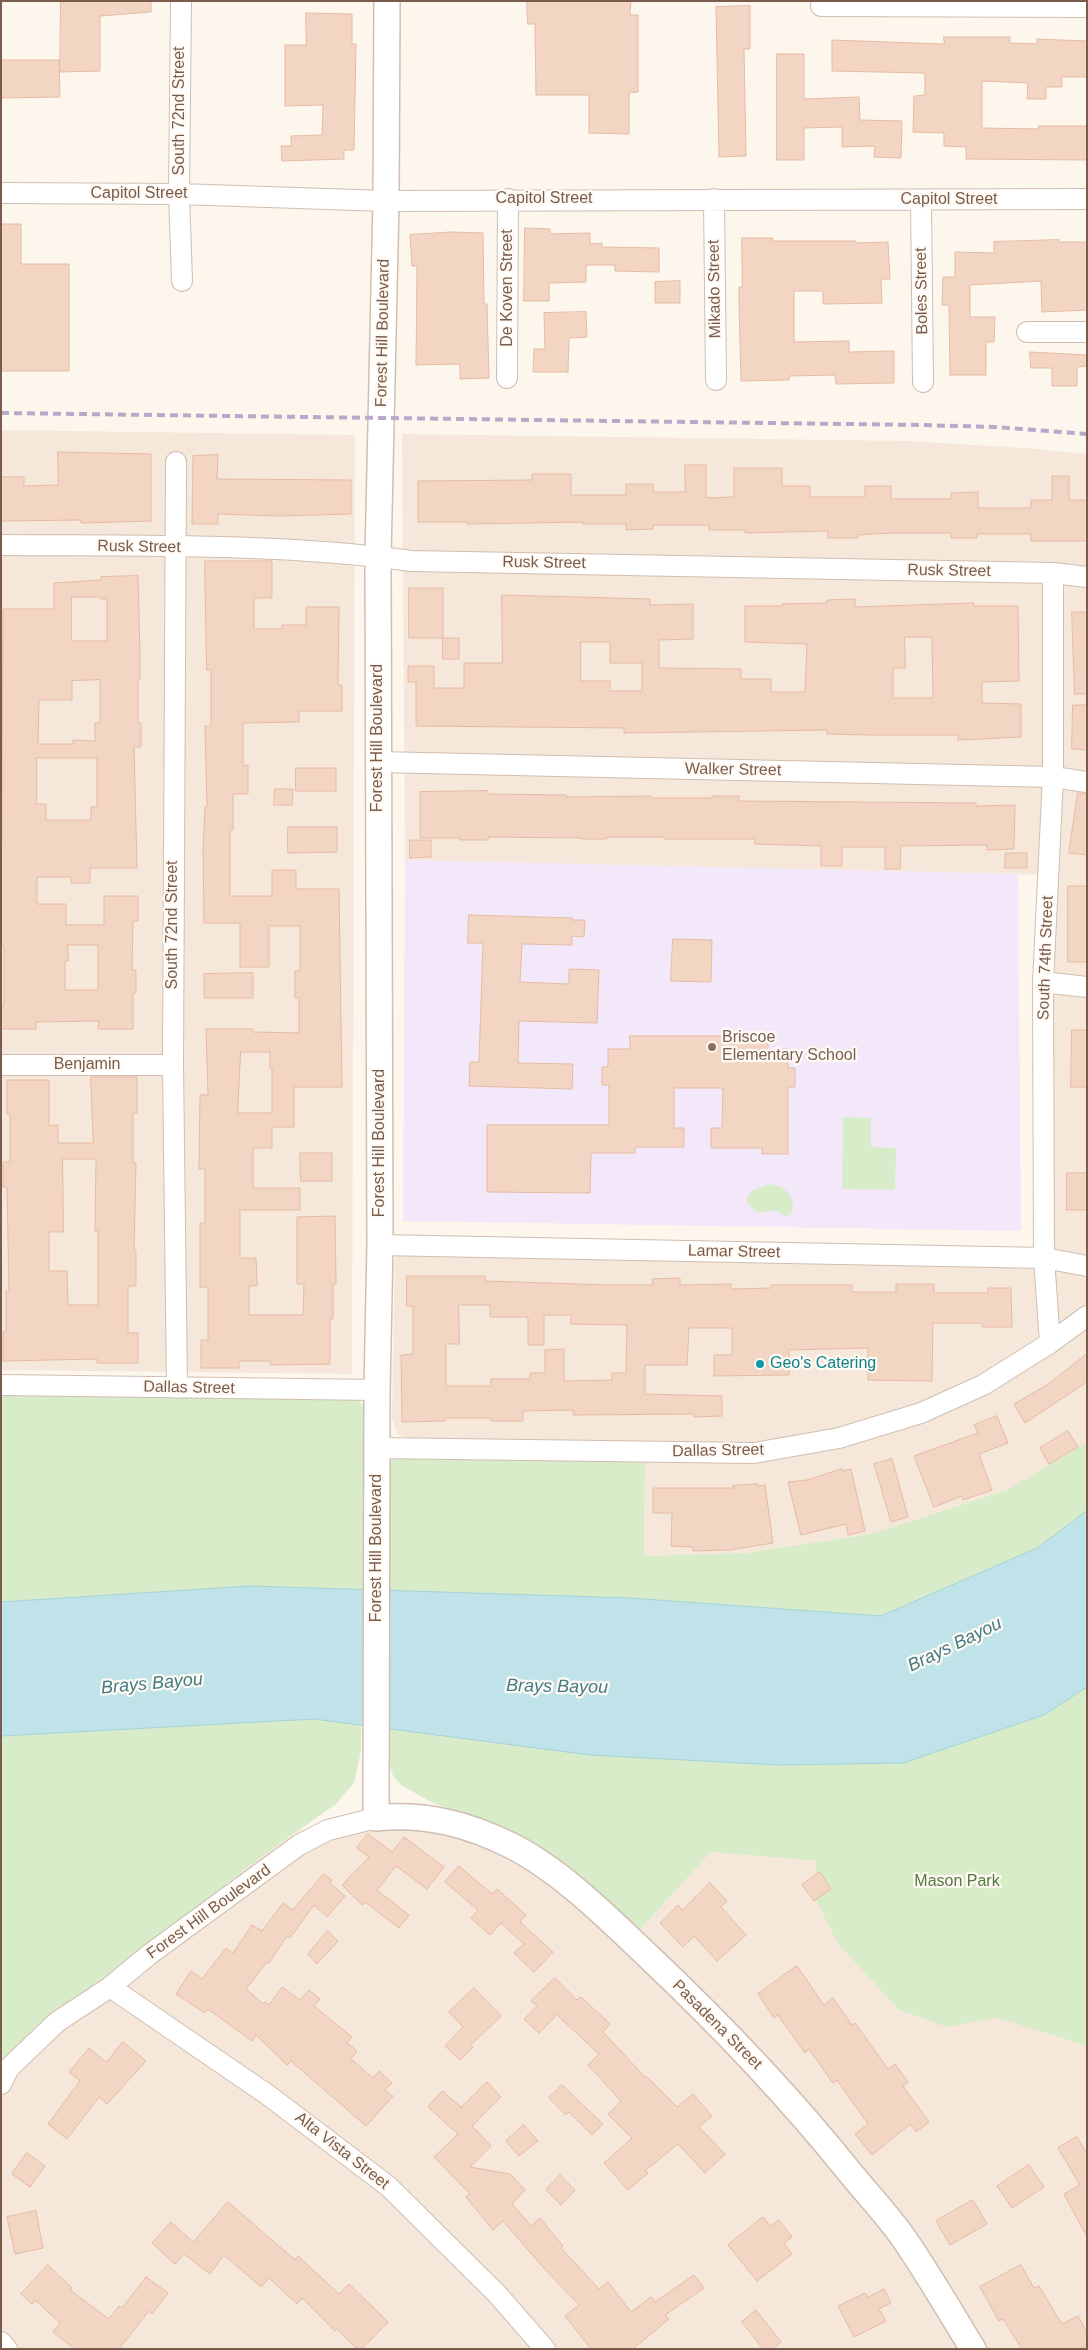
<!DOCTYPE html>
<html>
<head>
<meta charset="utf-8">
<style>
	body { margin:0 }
	#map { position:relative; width:1088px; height:2350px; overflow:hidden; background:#fdf6ec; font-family:Arial,sans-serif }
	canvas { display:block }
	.frame { position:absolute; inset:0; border:2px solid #7a5c4d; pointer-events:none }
</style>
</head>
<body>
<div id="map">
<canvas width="1088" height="2350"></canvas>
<div class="frame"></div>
</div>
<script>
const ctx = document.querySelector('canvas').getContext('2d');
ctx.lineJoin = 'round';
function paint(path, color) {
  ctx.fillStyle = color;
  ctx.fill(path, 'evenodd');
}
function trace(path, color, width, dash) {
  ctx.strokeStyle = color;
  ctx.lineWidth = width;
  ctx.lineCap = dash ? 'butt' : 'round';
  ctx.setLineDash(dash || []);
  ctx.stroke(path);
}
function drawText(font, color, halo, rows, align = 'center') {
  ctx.font = font + ' Arial,sans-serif';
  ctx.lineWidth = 4.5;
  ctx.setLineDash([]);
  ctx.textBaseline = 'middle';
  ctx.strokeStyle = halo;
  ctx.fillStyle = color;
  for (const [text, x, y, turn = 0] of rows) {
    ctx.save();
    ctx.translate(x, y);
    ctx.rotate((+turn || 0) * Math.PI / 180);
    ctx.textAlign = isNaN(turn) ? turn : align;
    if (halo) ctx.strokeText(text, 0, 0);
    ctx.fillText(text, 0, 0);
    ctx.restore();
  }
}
paint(new Path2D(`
	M1,430L355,435L352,1374L1,1370Z
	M402,434L906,441L1025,448L1087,454V1442L1007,1490L871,1534L745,1553L644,1556L645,1459L560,1443L405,1438L397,1434L392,1417L395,1251L943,1263L1050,1270L1054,875L405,860Z
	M421,1807L493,1825L636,1934L711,1852L816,1861V1900L837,1943L899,2010L946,2027L997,2018L1087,2046V2349H1V2071L147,1945L261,1857L300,1830Z`), '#f5e8da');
paint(new Path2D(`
	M405,860L1018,874L1021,1231L403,1221Z`), '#f3e8fa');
paint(new Path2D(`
	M843,1117L871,1118V1147L896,1148L895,1190L842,1189Z
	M770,1184C787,1187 797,1197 791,1215L785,1216L777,1211C760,1211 761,1218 747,1203V1196L753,1190Z
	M1,1396H345C357,1398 362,1401 365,1413L361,1751L354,1783L336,1804L261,1857L147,1945L1,2071Z
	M1087,1442V2046L997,2018L946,2027L899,2010L837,1943L816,1900V1861L711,1852L636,1934L493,1825L433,1803L401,1785L393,1776L389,1761L387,1464L397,1456L645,1459L644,1556L745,1553L871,1534L1007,1490Z`), '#d8ecc9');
const water = new Path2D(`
	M1087,1511V1687L1044,1715L903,1763L779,1765L590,1755L314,1719L1,1736V1602L250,1586L630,1598L881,1616L1037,1548Z`);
paint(water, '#bfe3e8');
trace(water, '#a5d3da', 1);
const building = new Path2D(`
	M61,1H151V12L100,16V71L60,72Z
	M527,1H631L630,15H638V92L629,93V134L589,133V95H536L535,24H528Z
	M750,6V49H744L746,156L719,157L716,7Z
	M306,13L352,14V44H356L354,150H344V159L282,161L281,146H291V136L322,135L323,105L285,106V45H306Z
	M944,37H1010V43L1037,44V39L1087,41V77H1062V87H1046V99H1027L1028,83L982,81V128L1039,129L1038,126H1087V160L966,159V147L944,146V133L913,132L914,96L925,95V73L832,71V40L944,44Z
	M777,54H804V99L859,97L860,120L902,121L901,158L874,157L875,146L842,147V127L804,128V160H777Z
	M1,60H59L60,97L1,98Z
	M1,224H21V264H69V371H1Z
	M525,228L550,229V234L590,233V244L602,243V247L659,248V272L615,271V265H586V282L549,283V301H524Z
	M451,232L483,233L484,304H487L489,378L460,379V364L416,365L417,266H412L410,235Z
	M742,238H773V241H856V243L888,242L890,279H881L882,303L823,304V291H794V342L849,341V352L894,351V383L836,384L835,375L789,376V380L741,381L739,303V287H742Z
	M1059,240V242H1087V310L1042,312L1041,281L970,285V317H995L994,342H986V375H950L949,305H942L943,277H955V252L994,253V242Z
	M680,281V303H655V282Z
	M586,312L587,337L569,338L568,372H533L534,349H545L544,313Z
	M1030,352L1087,355V366L1077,367V386H1052V368H1031Z
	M58,452L151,454V521L81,523V520L1,521V477H24V486L58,485Z
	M218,455L217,479L351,480V514L279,516L218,514V524H192L193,456Z
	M685,465H706V498L734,497V468H782V486H810V497H865V486H891V499H951V493L978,492V508H1031V500H1052V476H1069V500H1087V541H1031V534H977V538H951V533H891L858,535V538H828V531L745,533V530H709V525H653V529L626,530V524H583V522L467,524V522H418V481L532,480V474H571V495H626V484H653V492H685Z
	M205,561H272V598H254V629H282V625H306V607H339L338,685H342V711H299V722L243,723V766L248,765V794H233V830H230V896H272V870H296V889H339L342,1087H294V1127H272V1148H253V1188H300V1210H240V1258H256L257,1286H249V1315H303L304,1284H297V1217L335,1216L336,1284H333V1319H330V1364L270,1365V1361H239V1368H201V1340H208V1287H200V1223H205V1169H199L200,1095H208L206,1029H253V1032L299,1033V998H295V971H300V926H269V967H240V923H204L203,848L205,807H207L205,726H211V670H207ZM241,1052H270V1068H272V1113H238Z
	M138,576L140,656V680H138V723H141V747H134L137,868H90V883H71V877H37V904H66V925H104V896H138V921H133L132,970H136V993H133V1029H98L99,1021L36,1022V1029H1V1005H4V946H1L3,609H54V583L101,580V577ZM72,597H101V599H107V641H72ZM100,680V723H95V741L73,740V744H38L39,700H72V681ZM37,758H97V807H91V820H46V804H37ZM68,945H98V990H65V961H68Z
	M409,588H443V638H409Z
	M502,595L650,599V605L693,604V639L659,640V668L741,669V679H771V692H805L807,644L745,642V606H782V604L827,603V600L855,599V607L974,603V606H1018L1019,681L982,682V703L1021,704V737L958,740V735H869L827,734V730L624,733V728L416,726V682H408V666H434V688H464V663H502ZM905,637H932L933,698H893V668H905ZM581,642H610V663H642V691H610V681H581Z
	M1072,612H1087V694H1075Z
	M443,638H459V659H443Z
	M1073,705H1087V750L1072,749Z
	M296,768H336V791H296Z
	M275,789H293L292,805H274Z
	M488,791V794L566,795V797L651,796V798H712V796H739V801L976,803V806L1015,805L1014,849L987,850V845L901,846L900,869H885V847H842V866H821V846L755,844V839H664V837H607V839H582V838L488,837V840H460V838H420V792Z
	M1078,793L1087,794V855L1069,853Z
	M288,827H337V852L288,853Z
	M410,840H431V857L410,858Z
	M1006,853H1027V868H1005Z
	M1068,886H1087V962H1068Z
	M469,915L572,918V920H585L584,937L572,936V945L522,944L520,982L569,984V969L599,970L597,1023L519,1021L518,1063L573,1064L572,1089L469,1086L470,1062H479L483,943H468Z
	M673,939L712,940L711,982L671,981Z
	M253,973V998H204V974Z
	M1072,1030H1087V1087H1071Z
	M630,1036H768V1050L788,1049V1068H795V1087H788V1154H762V1148H711V1128H722L723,1088H674V1128H684V1147H635V1153H591L590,1193L487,1192V1125H609V1085H602V1067H608V1049H630Z
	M91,1077H137V1113H133V1163H136L134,1250H136V1286H128V1333H138V1363H97V1359L3,1361V1332H6V1291H9L7,1187H3V1162H10V1114H7V1080H49V1126L58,1125V1143H93ZM63,1159H96L95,1231H98V1305H68L67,1271H49V1232H63Z
	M300,1153H332V1181H301Z
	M1067,1173H1087V1210H1067Z
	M407,1276H485V1281L608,1285H653L652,1279L680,1278V1285L731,1284V1289L771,1288V1285H852V1292H896V1284H934V1293H988V1288H1011L1012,1327H982V1323H933L932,1381L868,1380V1348L789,1350V1375L714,1376V1355H732V1328H689L687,1365H645V1394L722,1396V1416L694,1417V1414L573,1415V1410L523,1411V1421H491V1418H445V1421L402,1422L401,1355L413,1354V1306H407ZM459,1305H490V1317H528V1345H544V1315H571V1324L627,1325L626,1373H612V1380L564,1381V1349L545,1350V1373H530V1379H491V1386H446V1344H459Z
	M1087,1354V1382L1025,1423L1014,1404L1047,1385Z
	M997,1416L1008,1443L979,1454L992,1490L963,1500L962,1496L934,1507L914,1456L978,1433L974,1425Z
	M1068,1431L1078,1447L1049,1464L1040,1448Z
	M892,1459L908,1517L891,1522L874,1464Z
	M842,1469L843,1471L851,1469L865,1531L848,1535L846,1524L801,1535L788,1482L807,1480Z
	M758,1484V1486L765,1485L773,1543L729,1550L693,1551V1547L671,1546L672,1513H653V1488H734L733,1486Z
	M368,1834L392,1852L404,1837L444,1867L427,1889L396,1866L377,1890L409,1915L399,1928L365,1902L362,1905L342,1885L369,1857L357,1848Z
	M459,1866L492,1894L497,1889L526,1915L520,1922L553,1952L534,1972L514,1953L524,1944L501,1923L490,1935L471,1918L478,1910L445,1882Z
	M820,1872L831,1889L814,1901L802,1885Z
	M324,1874L332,1880L330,1883L345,1896L327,1917L314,1905L290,1938L287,1936L269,1963L267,1962L246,1989L263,2004L265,2002L269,2005L282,1987L300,2000L309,1990L320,1999L314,2006L352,2037L347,2043L357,2051L351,2059L373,2078L379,2071L392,2083L385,2090L393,2096L366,2126L291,2061L287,2065L256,2035L252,2041L208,2009L205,2013L176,1994L191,1971L202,1979L226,1948L233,1953L252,1925L262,1931L283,1903L292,1910Z
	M710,1883L727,1901L721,1907L746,1935L717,1961L694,1936L683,1947L660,1923L678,1905L682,1910Z
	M328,1931L338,1941L317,1964L308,1954Z
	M797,1966L824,2005L833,1998L852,2025L855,2023L888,2069L895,2064L908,2082L903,2086L929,2122L916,2132L910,2124L872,2155L855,2134L868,2124L837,2080L833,2083L809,2049L805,2053L778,2015L774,2018L758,1994Z
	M555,1978L577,2000L581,1997L610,2024L603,2032L645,2077L646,2076L677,2107L693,2094L712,2116L699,2127L725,2154L705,2173L678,2144L645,2171L648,2173L628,2190L604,2163L632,2138L608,2114L621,2101L588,2065L599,2054L557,2015L539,2033L524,2019L537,2006L531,2001Z
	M474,1988L501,2016L471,2045L473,2047L460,2060L445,2046L463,2027L449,2012Z
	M123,2042L146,2061L107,2104L99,2097L67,2139L48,2124L80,2081L69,2072L89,2048L106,2062Z
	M487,2082L501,2097L472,2126L491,2146L470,2167L510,2174L525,2190L512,2204L531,2226L540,2218L563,2246L561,2248L599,2289L608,2282L631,2312L651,2297L655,2302L694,2275L704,2288L665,2315L669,2319L633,2349H591L565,2316L579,2305L541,2265L503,2221L493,2230L466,2197L470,2194L434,2157L458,2134L428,2107L442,2091L461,2107Z
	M562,2085L603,2124L592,2135L569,2112L566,2115L549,2098Z
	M524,2125L538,2141L519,2156L506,2141Z
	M1077,2137L1087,2154V2237L1064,2194L1080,2185L1058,2148Z
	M27,2153L45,2166L30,2187L12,2174Z
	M1029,2165L1044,2187L1012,2208L997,2186Z
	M560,2175L575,2190L561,2205L546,2190Z
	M973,2200L987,2224L950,2245L936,2221Z
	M228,2202L295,2260L298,2256L339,2294L349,2284L388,2322L362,2349H357L337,2329L335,2331L302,2298L297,2304L269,2278L261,2287L224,2255L210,2274L184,2254L175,2264L152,2243L171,2222L193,2242Z
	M36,2211L43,2248L15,2254L7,2217Z
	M763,2217L770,2226L779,2220L792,2237L784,2243L792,2254L757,2281L728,2245Z
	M48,2265L72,2288L70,2290L109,2319L119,2306L122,2308L146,2277L168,2293L152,2314L149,2311L119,2349H75L53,2332L60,2323L35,2300L32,2304L21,2294Z
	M1021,2265L1034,2288L1039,2286L1062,2324L1078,2316L1087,2332V2345L1080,2349H1022L1003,2319L999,2321L980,2287Z
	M884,2289L891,2303L879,2309L886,2321L854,2337L838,2306L865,2293L868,2297Z
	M756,2310L781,2342L773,2349H763L742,2322Z`);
paint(building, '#f3d5c3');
trace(building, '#e6bba3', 1);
const minor = new Path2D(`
	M181,1L179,194L182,281
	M821,6L1087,7
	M1,193L179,194L386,201L1087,199
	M714,199L716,380
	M921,200L923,382
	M1027,332H1087
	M507,378L508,199
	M176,462L173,1065L177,1388
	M1,545C136,546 277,543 411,561L1053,573L1087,577
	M378,762L1053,777L1087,782
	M1043,982L1087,987
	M1,1065H173
	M380,1245L1044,1258L1087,1266
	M1050,1343L1044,1258L1043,982L1053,777V573
	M1,1385L377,1390
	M377,1448L754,1453L839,1438L921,1413L983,1385L1050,1343L1087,1316
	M110,1987L268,2095L388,2186L498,2295L545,2349
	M1,2084L9,2068L57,2022L110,1987L150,1954L299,1845L328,1830L376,1818
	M1,2342L7,2349`);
const tertiary = new Path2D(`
	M387,1L386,201L378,557L380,1245L377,1390L376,1818C425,1813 468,1824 512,1846C561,1871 608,1918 648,1956C722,2026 788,2095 852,2175C870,2197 891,2219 907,2243C930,2277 951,2313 973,2349`);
trace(minor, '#d1beb0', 22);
trace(tertiary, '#d1beb0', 28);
trace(minor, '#fff', 20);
trace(tertiary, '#fff', 25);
trace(new Path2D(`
	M1,413L922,425L995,427L1087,434`), '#b9a8c9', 4, [8, 5]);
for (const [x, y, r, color] of [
	[712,1047,5,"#8d6e63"],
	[760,1364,5,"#0f9aa8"]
]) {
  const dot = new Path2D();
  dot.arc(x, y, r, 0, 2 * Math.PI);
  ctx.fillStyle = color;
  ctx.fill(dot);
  trace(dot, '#fffaf3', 2);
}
drawText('16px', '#7a5c4d', '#fffaf3', [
	["South 72nd Street",180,111,-90],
	["Capitol Street",139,194],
	["Capitol Street",544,199],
	["Capitol Street",949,200],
	["De Koven Street",508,288,-90],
	["Mikado Street",715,289,-91],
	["Boles Street",922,291,-91],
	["Forest Hill Boulevard",383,333,-89],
	["Rusk Street",139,547,1],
	["Rusk Street",544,563,1],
	["Rusk Street",949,571,1],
	["Forest Hill Boulevard",378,738,-90],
	["Walker Street",733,770,1],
	["South 72nd Street",173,925,-90],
	["South 74th Street",1046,958,-88],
	["Benjamin",87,1065],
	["Forest Hill Boulevard",380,1143,-90],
	["Lamar Street",734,1252,1],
	["Dallas Street",189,1388,1],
	["Dallas Street",718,1451,-1],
	["Forest Hill Boulevard",377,1548,-90],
	["Forest Hill Boulevard",209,1912,-36],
	["Pasadena Street",717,2025,45],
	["Alta Vista Street",342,2151,38]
]);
drawText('16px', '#785e54', '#fffaf3', [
	["Briscoe",722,1038],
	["Elementary School",722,1056]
], 'left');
drawText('16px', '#0d838f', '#fffaf3', [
	["Geo's Catering",770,1364]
], 'left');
drawText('16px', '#537a41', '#fffaf3', [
	["Mason Park",957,1882]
]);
drawText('italic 18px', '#437c86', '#fffaf3', [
	["Brays Bayou",955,1645,-26],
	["Brays Bayou",152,1684,-5],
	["Brays Bayou",557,1687,1]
]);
</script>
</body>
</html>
